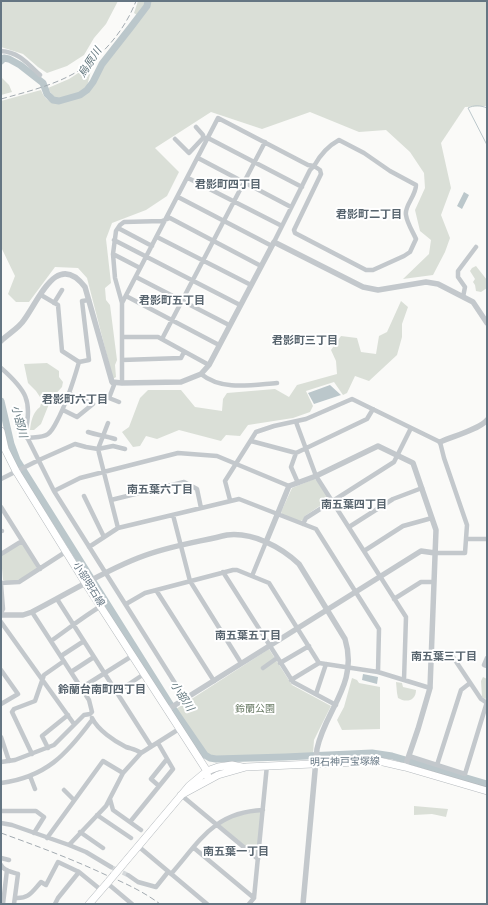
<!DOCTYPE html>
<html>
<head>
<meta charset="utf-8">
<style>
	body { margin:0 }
	#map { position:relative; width:488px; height:905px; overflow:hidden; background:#fafaf8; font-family:Overpass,sans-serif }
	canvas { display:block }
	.frame { position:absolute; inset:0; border:2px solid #657683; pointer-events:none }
</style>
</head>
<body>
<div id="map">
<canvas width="488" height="905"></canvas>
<div class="frame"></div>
</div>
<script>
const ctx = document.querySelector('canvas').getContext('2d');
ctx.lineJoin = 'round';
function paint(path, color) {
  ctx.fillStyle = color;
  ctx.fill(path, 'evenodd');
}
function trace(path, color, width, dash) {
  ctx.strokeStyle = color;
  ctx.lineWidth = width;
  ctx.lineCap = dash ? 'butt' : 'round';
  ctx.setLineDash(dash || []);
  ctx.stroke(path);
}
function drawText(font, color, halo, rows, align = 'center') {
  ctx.font = font + ' Overpass,"Noto Sans JP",sans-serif';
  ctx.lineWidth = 4;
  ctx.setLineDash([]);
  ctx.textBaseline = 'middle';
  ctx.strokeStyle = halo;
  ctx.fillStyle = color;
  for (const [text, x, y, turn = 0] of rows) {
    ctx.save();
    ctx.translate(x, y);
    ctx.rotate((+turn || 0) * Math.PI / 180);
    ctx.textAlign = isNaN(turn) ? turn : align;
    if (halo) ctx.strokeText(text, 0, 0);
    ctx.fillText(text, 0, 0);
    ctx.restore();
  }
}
paint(new Path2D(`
	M1,1H118L106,24L94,38L84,55L67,66L47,73L38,67L23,54L1,47Z
	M138,1H487V106L465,107L441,143L451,188L441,215L450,238L445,252L433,275L403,279L429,254L431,240L420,231L415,210L425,188L424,173L410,152L386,130L359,132L310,112L262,129L211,112L155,148L179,172L167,196L146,210L112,223L106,239L111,283L105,288L106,300L110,305L117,360L115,365L116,377L113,379L87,278L78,268L55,267L29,302H16L8,294L15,276L1,247V101L41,90C44,98 48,102 56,102C55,97 50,93 48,88L69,79L86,68L92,67L87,86L91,89L103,60L116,42L140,17L134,13Z
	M1,77L9,85L12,92L1,95Z
	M476,266L487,280V288L481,292L476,291L475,285L473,282L475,279L470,271L472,268Z
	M401,301L408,307L402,324V337L397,355L369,381L355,376L347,393L343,395L334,382L306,391L313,406L310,412L293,418L248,425L240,436L226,435L221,441L179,430L157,439L146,436L140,446L133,447L122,432L129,427L140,398L148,390H181L195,407L222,411L223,399L227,393L275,389L289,397L297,385L337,374L336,361L331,350L341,336L357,338L361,352L376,354L379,336L387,332Z
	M47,363L59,371V377L63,382L62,387L51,399L41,424L34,430H30C31,421 33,412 40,407L42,400L36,391L28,383L24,364Z
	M314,479L317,480L329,499L327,501L305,516L303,520L299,522L282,514L281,512L292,488Z
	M19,544L23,545L37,568L36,570C26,576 15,585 3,580L1,556Z
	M269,649L292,685L331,706L314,740L313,754L285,756L211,757L206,753L176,709Z
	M483,677L487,679V698L485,699L482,697L481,681Z
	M352,678L357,680L359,683L380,687V729L342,730L337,720L344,707Z
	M396,682L402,683L403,687L416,690C416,701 406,703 398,698L397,693Z
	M414,806L448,809L446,817L432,814L414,815Z
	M263,810L258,859L216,824L227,818Z`), '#dadfd7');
paint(new Path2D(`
	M464,192L469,195L462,209L457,206Z
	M330,385L341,395L314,404L308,393Z
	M363,674L378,677L377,684L362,680Z`), '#bbc7cb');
trace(new Path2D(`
	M487,108C480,105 474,105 468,108L487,145`), '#bbc7cb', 1);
trace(new Path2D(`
	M1,61L4,58L9,59L20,65L43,83L47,94L53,100L59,101L80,95L87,90L93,82L102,64L131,27L147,6L148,1
	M1,401L11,444L17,460L170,704L205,755L210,758L216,759L285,757L372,753L392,756L487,784`), '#bbc7cb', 7);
trace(new Path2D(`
	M111,867L128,875`), '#d5d9db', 4.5, [4.5, 2]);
const primary = new Path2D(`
	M1,431L5,449L16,471L86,584L207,771L208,780
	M181,795L218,775L246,767L379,761L405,767L487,791
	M114,875L189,786L207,771L218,767L232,765L242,767
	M89,904L109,881`);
trace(primary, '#b5babe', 8);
trace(new Path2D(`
	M1,51C19,52 28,64 40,75
	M203,138H208L302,187
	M175,139L189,153L203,138V135L196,127
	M339,140L364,153L390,171L416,185C416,196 404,206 406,215C407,223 413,232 416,239L410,252L404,256L373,270H366L295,233L294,230L321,174L320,170L314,166C320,155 328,146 339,140Z
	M198,158L291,207
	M188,178L282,226
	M178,197L272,246
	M118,228L152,246
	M157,237L251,285
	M114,240L240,305
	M113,254L140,268
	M136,277L229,325
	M41,295L58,305L62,351L79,362L89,360L82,301L89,300
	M126,296L219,345
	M463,297L465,287L458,277V271L476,247
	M54,303L62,290
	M122,303L218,118L308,165L314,166L310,170L274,242
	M123,337H158L209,365
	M162,339L265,142
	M122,360L181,358L184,352
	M1,368C26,390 33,401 25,433L54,491L185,699
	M201,374C222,391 251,385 277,383
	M112,382L114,385L109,398L119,402
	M122,383V303L115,278L113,254L116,231L120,225L124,222L162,221L170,218L261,266
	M63,410L77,417L93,404L70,394
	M296,422L316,476L406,617L404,680
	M108,423L98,449L118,528
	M88,432C97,435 106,436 115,439
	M27,438C33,437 43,438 48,434C52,431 55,425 57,421C67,402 73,383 79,362
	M251,441L296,453L367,419L373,409
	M296,453L291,467L298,483
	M1,479L39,460L75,444L86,447L98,449L113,446L125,449
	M54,491L80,478L178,453L217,456L289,486
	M84,496L104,537
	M111,500L184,482L197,489L201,508
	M230,500L225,481L256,432L274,426L306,419L352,399L440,442L444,458L467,525L465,553H435
	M1,507L40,569
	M173,515L190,581L241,663
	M303,524L306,518L394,462L411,428
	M349,527L393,499L422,488
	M1,531H2
	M466,539H487
	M89,547L118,528L239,499L316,529L379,629L378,672
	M364,551L403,526L432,518
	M1,554L22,541
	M223,572L293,682L336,705
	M252,576L266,542
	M1,583L19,582L67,551
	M1,584L3,609L1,613
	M156,590L214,681
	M57,599L151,746
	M394,599L421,582H433
	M126,604L145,593L233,570H237L269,583L319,663L378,672L430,688
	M1,622L74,724
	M51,641C68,629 83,617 101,606
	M431,653L451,654L481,699L487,703
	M61,656L84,641
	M487,658L484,665L487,666
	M280,663L309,646
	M263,668L277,658
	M1,670L18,694L1,704
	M71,672L94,657
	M291,680L319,663
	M81,688L132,656
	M117,692L144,674
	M316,694L326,664
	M92,718C98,730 114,741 126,747C132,749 136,749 141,753
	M1,737L9,761
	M48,748L42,736L68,715
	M32,754L12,712L14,709L35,701L44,675L64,661
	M409,756L465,774L487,702
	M1,762L15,760L54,745L84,715L90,714L92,712L89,700L32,612
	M437,765L461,690L470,683
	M30,776L35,789
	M1,783C46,777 66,755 92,720
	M159,786L151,779L167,759
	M64,790L74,800
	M181,795L258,859
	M110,799L113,810L141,830
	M1,811H36L44,817L34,833
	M97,815L131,838
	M130,822L173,769L158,743
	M1,823L12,825L69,845L106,806L123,773L141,753L179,729
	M80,832L103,848
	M47,838L103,761L123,773
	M69,845L86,852L111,867
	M138,846L207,904
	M194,848L254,898
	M1,858L9,860
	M1,865C4,871 12,872 18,874L14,904
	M171,874C200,841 214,812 263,810
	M128,875L138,882L156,887L168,872
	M107,883L132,904
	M15,898C29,899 32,892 41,882L46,885L58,862L79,872L101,890
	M3,904L7,870
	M55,904L58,898L79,872
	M249,904L254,898L267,765`), '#c3c8cc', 4.5);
trace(new Path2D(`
	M1,341C8,334 19,328 24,320C39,300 57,250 85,287L112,382L122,383L181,382L201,374L209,365L274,242L363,287L378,290L426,282L438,284L473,302L487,323
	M440,442C453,436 478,430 487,420
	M266,542L289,486L316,476L378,446L413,463L436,530L430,688L418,729L405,767
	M1,615H23L32,612C67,594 102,572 138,558C167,546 198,542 227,535C253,532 281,547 299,564L345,639C359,684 325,710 317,749L303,904
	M167,710L421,551L435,553`), '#c3c8cc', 5.5);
trace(primary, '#fff', 7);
trace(new Path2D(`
	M1,99C26,92 51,86 73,74C101,59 125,30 136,1
	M1,833C37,846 72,859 106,875C125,883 144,892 160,904`), '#a2aab0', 1, [6, 3]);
const primaryBridge = new Path2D(`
	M109,881L114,875`);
trace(primaryBridge, '#b5babe', 8, []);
trace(primaryBridge, '#fff', 7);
drawText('10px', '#657683', '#fff', [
	["小部明石線",88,585,58],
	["明石神戸宝塚線",345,763,-1]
]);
drawText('10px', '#687a64', '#fff', [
	["鈴蘭公園",255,710]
]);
drawText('italic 11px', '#60757c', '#fff', [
	["烏原川",91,63,-57],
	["小部川",18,422,75],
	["小部川",181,697,57]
]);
drawText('bold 11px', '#57646e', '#fff', [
	["君影町四丁目",228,186],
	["君影町二丁目",369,216],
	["君影町五丁目",172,302],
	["君影町三丁目",305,342],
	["君影町六丁目",75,401],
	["南五葉六丁目",160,491],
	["南五葉四丁目",354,506],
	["南五葉五丁目",248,637],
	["南五葉三丁目",444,658],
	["鈴蘭台南町四丁目",102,691],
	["南五葉一丁目",236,853]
]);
</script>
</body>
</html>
